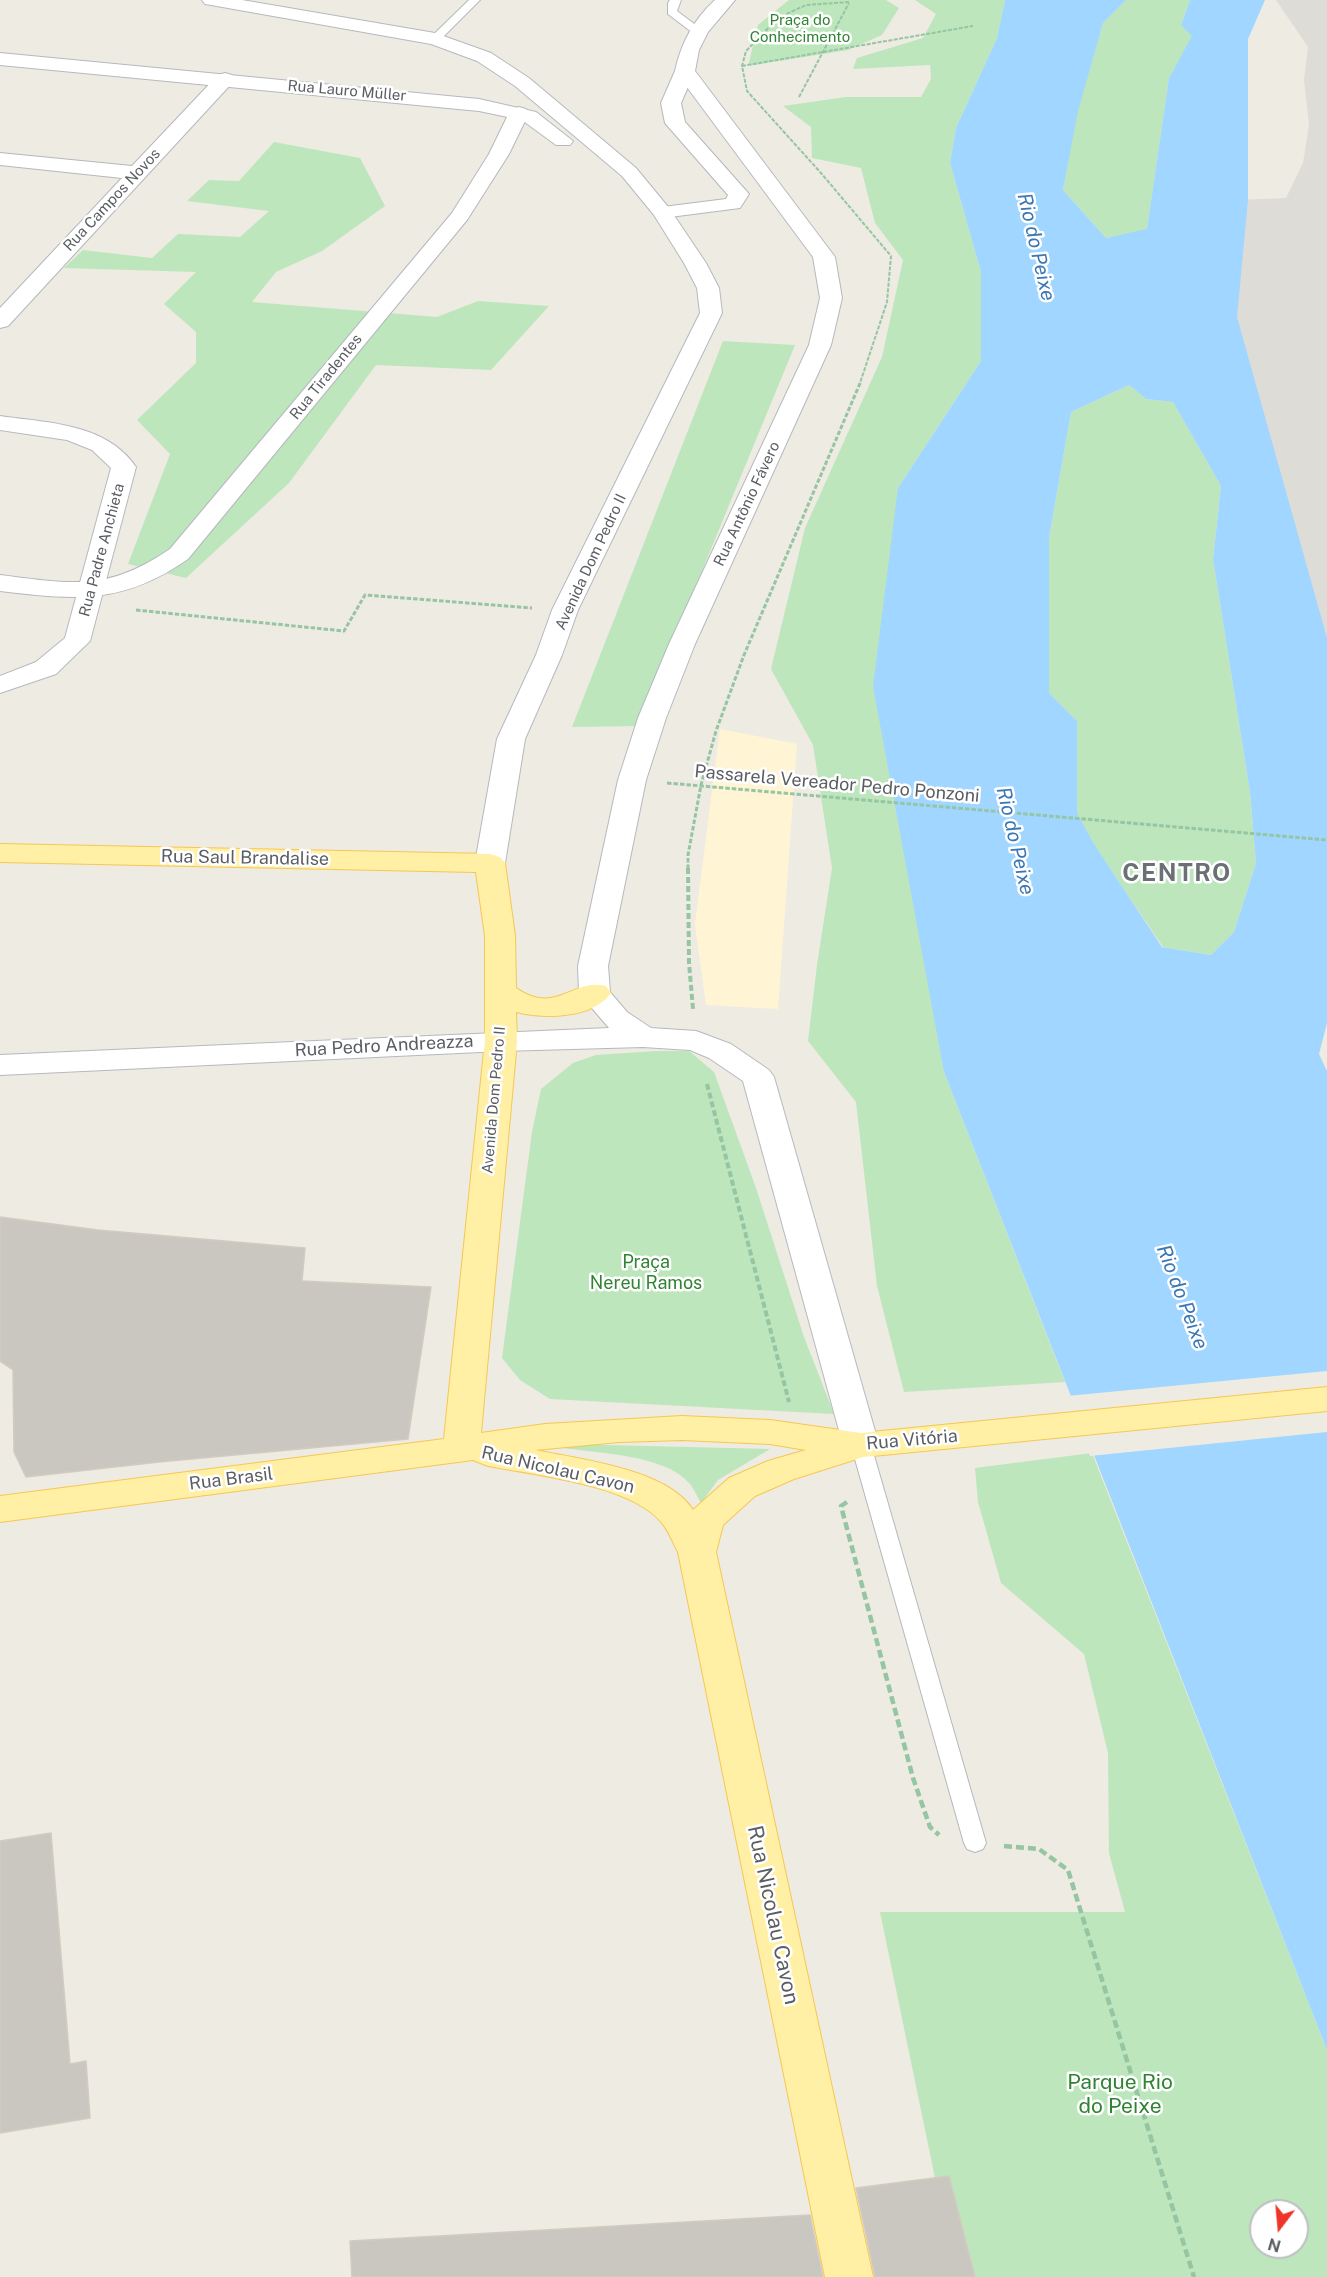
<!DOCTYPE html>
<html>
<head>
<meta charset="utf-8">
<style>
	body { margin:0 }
	#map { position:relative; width:1327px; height:2277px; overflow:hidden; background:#eeebe2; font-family:"Public Sans",sans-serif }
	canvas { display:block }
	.north { position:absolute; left:1249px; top:2199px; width:60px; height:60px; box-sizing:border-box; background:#fff; border:2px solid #bdbfc1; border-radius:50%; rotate:196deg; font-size:16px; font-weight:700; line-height:24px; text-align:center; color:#5a5e63 }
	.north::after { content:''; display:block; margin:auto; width:21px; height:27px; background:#ee3527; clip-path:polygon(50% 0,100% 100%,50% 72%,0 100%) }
</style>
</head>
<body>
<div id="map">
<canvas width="1327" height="2277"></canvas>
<div class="north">N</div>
</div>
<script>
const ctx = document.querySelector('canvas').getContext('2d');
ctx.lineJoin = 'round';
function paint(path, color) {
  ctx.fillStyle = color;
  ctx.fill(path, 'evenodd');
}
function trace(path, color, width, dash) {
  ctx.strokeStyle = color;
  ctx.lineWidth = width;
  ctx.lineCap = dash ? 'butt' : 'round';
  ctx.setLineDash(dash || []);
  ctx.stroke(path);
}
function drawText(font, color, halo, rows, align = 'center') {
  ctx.font = font + ' "Public Sans",sans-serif';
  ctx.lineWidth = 5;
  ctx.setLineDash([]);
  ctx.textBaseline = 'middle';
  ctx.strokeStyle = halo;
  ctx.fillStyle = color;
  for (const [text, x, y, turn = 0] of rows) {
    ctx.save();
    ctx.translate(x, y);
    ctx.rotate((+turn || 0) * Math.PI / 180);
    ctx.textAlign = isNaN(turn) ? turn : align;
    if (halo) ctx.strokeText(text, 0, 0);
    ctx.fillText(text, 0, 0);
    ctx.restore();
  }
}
paint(new Path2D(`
	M720,729L797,744L778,1009L706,1005L695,924Z`), '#fff5d5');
paint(new Path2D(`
	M1276,0H1327V745L1199,301L1213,201L1286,198L1303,163L1309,125L1304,80L1308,47Z`), '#dedcd6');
paint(new Path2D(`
	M789,0H886L899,8L882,35L848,50L748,66L758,25Z
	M915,0H1005L997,38L956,128L950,163L981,272V361L898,488L944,1072L1065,1382L904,1392L877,1286L856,1102L808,1041L817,965L832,868L813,745L771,669L805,528L882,357L903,260L875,223L861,168L812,158L811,127L783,106L846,97H921L931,79L930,65L853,69L857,58L923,38L936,14Z
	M1126,0H1190L1181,25L1193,36L1169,78L1147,230L1106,238L1063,190L1077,111L1103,23Z
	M274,142L360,158L385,206L322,251L276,272L252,302L437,317L478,301L549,306L491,370L376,365L289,483L186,578L128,564L170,454L137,420L196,363V332L164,304L196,272L64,268L83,250L152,258L178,234L240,237L269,211L187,201L209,180L239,181Z
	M723,341L795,345L638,726L572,727Z
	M1129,385L1146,399L1173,402L1221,486L1213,559L1250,792L1256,863L1234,932L1211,955L1163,947L1094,845L1077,814V721L1049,693V538L1071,412Z
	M656,1051H689L714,1072L756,1188L804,1337L834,1414L550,1399L520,1380L502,1358L532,1132L541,1089L573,1063L596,1055Z
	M563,1444L770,1449L718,1480L701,1503C697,1497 694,1488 689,1483C666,1455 597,1453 563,1448Z
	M1092,1453L1327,2050V2277H975L949,2176L935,2178L880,1912H1125L1109,1853L1108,1753L1084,1654L1001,1583L978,1502L975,1468ZM1261,2211H1297V2247H1261Z`), '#bde6bd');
paint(new Path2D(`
	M1005,0H1126L1103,23L1078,111L1063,190L1106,238L1147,229L1169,78L1192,36L1181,25L1190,0H1265L1248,39V200L1237,317L1327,638V1023L1319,1054L1327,1071V2050L944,1072L873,686L898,488L981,361V272L950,163L956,128L997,38ZM1129,385L1146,399L1173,402L1221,486L1213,559L1250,792L1256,863L1234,932L1211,955L1162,947L1094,844L1077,813V721L1049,693V538L1071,412Z`), '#a0d6ff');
paint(new Path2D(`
	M1327,1371V1432L1090,1456L1067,1396Z`), '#eeebe2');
const building = new Path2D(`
	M0,1217L98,1230L305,1248L302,1281L431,1287L408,1439L159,1462L26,1477L14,1452L13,1370L0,1361Z
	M51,1833L70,2064L86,2061L90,2118L0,2133V1841Z
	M949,2176L975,2277H875L856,2188Z
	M810,2215L823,2277H352L350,2241Z`);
paint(building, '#cac7c1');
trace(building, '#d2ccc0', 1.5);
const service = new Path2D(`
	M469,0H480L439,41H431V37Z
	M670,0H681L677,11L701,29V33H693L668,14V3Z
	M861,1438L868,1440L871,1445L986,1843L983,1849L975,1852L967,1849L964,1843L851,1445L854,1440Z`);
const minor = new Path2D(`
	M685,65L692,67L695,71L681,103L685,122L749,194L740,208L662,218L655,216L652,212L655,208L726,199L728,195L665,123L661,103L675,71L678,67Z
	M225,73L232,75L235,79L232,83L8,326L0,328V308L122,178L0,165V153L132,166L218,75Z
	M519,107L526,109L529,113L509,154L467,220L188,559C122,605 76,600 0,591V575C72,584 107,592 170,549L452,213L489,154L509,113L512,109Z`);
const secondary = new Path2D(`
	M202,0H242L435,33L491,53L529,78L636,168L669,208L706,263L719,288L722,313L578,610L562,655L525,739L505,863L500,869L490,872L480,869L475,863L497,739L536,655L552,610L700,313L697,288L684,263L654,215L622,176L515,86L477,61L431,44L211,5L205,4Z
	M715,0H735L708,32L699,50L695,71L835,257L842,298L831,345L695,644L666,718L646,780L608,966L610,992L627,1012L651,1028L696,1031L731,1044L769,1070L774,1077L879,1445L874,1454L861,1457L848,1454L843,1445L743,1081L709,1058L690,1050L643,1047L501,1051L0,1075V1055L609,1028L579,993L578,966L618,780L638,718L669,644L809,345L820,298L813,257L675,71C681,43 694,19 715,0Z
	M0,53L479,99L536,112L573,141L570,145H556L522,120L479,111L0,65Z
	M0,416C48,423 106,423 136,467L90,641L56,674L0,693V676L36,662L65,638L111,468L92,450L67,440L0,430Z`);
const primary = new Path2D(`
	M0,844L490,854L500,857L505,863L515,936L516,988C557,1016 572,978 606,986L611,993C592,1019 544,1019 516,1012L517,1041L481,1433L545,1424L682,1416L770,1420L861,1433L1327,1387V1411L863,1457L794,1479L755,1496L723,1525L716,1552L873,2277H825L678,1552C673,1543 669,1531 662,1523C632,1485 535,1475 488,1466L473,1460L0,1522V1496L444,1439L485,1041V936L476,872L0,862ZM682,1440L770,1444L806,1450L768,1461L729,1478L693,1510C668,1469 578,1459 535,1450L619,1442Z`);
trace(service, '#b4b8bd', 2);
trace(minor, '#b4b8bd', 2);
trace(secondary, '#b5b9bf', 2);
trace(primary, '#f6c753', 2);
trace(new Path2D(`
	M849,2L806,5L778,18L746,51L742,66L747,91L821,173L891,256L887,302L860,383
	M742,66L973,26
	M799,97L849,3`), '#95c5a2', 2, [4, 1.5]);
trace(new Path2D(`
	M136,610L344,631L365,595L532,608
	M667,783L1327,840
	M688,869V855L701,785L716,731L744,655L861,381`), '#95c5a2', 3, [4.5, 2]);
trace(new Path2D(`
	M688,868L689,963L693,1009
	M707,1084L789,1402`), '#95c5a2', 4, [6, 3]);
trace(new Path2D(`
	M847,1502L841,1506L913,1778L930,1827L939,1835
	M1004,1846L1039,1849L1068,1870L1194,2277`), '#95c5a2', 4.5, [8, 4]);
paint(service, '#fff');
paint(minor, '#fff');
paint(secondary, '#fff');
paint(primary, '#fff0a5');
drawText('15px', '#318334', '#fff', [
	["Praça do",800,20],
	["Conhecimento",800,37]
]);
drawText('15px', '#5a5e63', '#fff', [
	["Rua Lauro Müller",347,91,5],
	["Rua Campos Novos",112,200,-47],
	["Rua Tiradentes",326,377,-51],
	["Rua Antônio Fávero",747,504,-65],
	["Rua Padre Anchieta",102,550,-75],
	["Avenida Dom Pedro II",591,562,-65],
	["Avenida Dom Pedro II",494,1100,-85]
]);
drawText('18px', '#5a5e63', '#fff', [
	["Passarela Vereador Pedro Ponzoni",837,784,5],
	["Rua Saul Brandalise",245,858,1],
	["Rua Pedro Andreazza",384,1046,-3],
	["Rua Vitória",912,1440,-5],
	["Rua Nicolau Cavon",558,1470,13],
	["Rua Brasil",231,1479,-7]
]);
drawText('18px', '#318334', '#fff', [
	["Praça",646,1262],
	["Nereu Ramos",646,1283]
]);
drawText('italic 20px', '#3a77b4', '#fff', [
	["Rio do Peixe",1036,247,77],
	["Rio do Peixe",1015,841,77],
	["Rio do Peixe",1182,1297,69]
]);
drawText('21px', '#5a5e63', '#fff', [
	["Rua Nicolau Cavon",773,1915,78]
]);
drawText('21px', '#318334', '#fff', [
	["Parque Rio",1120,2083],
	["do Peixe",1120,2107]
]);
ctx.letterSpacing = '1.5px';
drawText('bold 24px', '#6b7075', '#fff', [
	["CENTRO",1177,874]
]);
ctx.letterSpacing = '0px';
</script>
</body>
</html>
